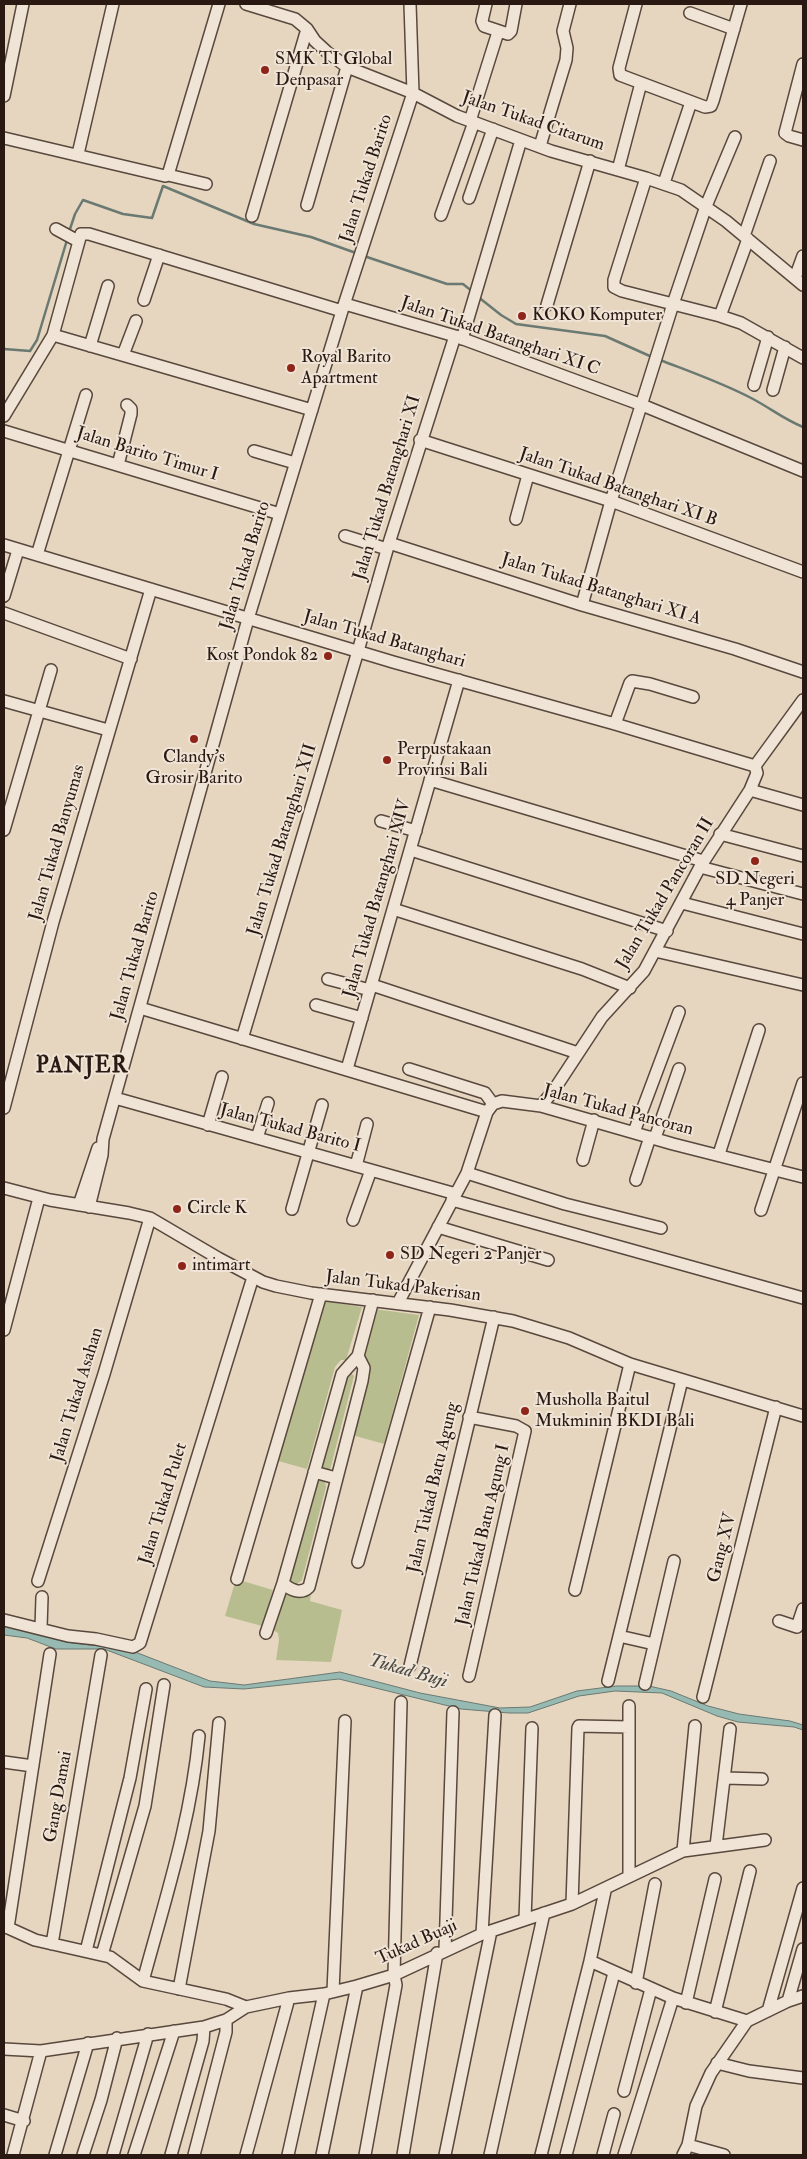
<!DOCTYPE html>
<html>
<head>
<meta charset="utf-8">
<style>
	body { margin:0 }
	#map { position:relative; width:807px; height:2159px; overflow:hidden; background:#e6d6bf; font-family:"IM FELL Double Pica",serif }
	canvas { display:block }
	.frame { position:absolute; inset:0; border:5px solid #291912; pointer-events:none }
</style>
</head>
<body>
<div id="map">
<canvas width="807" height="2159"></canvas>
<div class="frame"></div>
</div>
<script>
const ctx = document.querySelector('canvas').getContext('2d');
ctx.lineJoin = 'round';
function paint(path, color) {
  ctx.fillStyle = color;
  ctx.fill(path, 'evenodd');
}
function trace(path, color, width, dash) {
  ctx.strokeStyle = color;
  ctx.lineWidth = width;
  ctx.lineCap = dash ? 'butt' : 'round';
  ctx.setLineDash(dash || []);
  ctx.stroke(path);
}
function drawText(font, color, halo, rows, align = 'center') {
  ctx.font = font + ' "IM FELL Double Pica",serif';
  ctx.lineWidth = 4;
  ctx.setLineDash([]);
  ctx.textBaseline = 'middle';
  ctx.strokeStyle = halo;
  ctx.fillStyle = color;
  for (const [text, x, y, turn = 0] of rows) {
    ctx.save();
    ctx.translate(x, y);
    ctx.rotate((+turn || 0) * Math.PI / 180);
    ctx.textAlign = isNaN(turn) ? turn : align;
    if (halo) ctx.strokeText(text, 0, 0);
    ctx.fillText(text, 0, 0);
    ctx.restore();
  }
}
paint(new Path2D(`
	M318,1300L362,1307L346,1360H341L335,1367L307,1469L271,1459Z
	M374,1309L419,1315L384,1444L352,1435L361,1362Z
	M349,1371L354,1376L330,1470L328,1472L319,1470L343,1374Z
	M315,1478L325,1481L326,1487L302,1580L296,1585L286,1583Z
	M236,1579L273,1590L262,1626L225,1616Z
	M307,1592L311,1593L310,1601L342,1610L331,1662L276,1660L279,1640L278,1633L273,1630L281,1595H298Z`), '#b8bd90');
const water = new Path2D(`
	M4,1626L22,1627L67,1642L130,1650L210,1681L244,1685L340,1672L420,1693L500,1708L530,1707L577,1691L616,1686H649L671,1691L708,1706L739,1714L790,1721L803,1725V1730L794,1727L738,1722L717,1716L662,1693L615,1691L579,1696L528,1713H509L461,1709L339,1679L244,1689L204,1687L104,1649H56L27,1638L4,1635Z`);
paint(water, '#96b9b2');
trace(water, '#6a7972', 1);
trace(new Path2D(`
	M69,232L75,214L83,200L123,214L152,218L163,186L254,224L311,237L356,253
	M364,256L447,284H463L473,292
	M477,296L501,315L516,324L605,336L652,357
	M4,349L30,351L37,340L67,240
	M660,360C691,372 723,383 753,399C770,408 785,420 803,427`), '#6a7972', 2.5);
const minor = new Path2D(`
	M246,4L295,19L307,29L315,41L327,52L347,67L413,93L457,116L551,151L646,178L681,190L726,221L803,285
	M486,4L482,21L484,26L508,34L511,31L516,4
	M636,4L619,68L620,75L705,107L711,106L713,101L741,4
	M690,13L734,29
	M803,64L785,133L789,136L803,140
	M4,96L23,4
	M470,121L498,32
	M4,138L165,176L168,175L206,184
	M540,146L566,60L567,48L563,31L570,4
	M78,154L113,4
	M618,170L641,83
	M168,175L219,4
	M646,178L614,280V287L622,291L720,316L741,323L803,358
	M664,183L691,102
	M469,198L493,129
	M307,205L347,67
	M441,215L474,122
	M252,216L307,29
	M56,229L78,241
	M744,236L770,161
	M795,278L803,256
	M144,300L159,255
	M345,304L455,336L642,405L803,471
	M547,305L590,161
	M720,316L748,239
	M53,335L312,410
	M462,339L521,140
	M90,346L108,286
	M123,355L136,321
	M754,385L768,337
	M773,390L785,347
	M4,416L53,335L81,234H89L342,311
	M4,431L280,514
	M420,440L611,501L803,572
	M254,451L295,463
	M118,465L131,414V409L127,405
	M516,519L528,475
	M345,536L387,549
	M389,543L582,605L735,649L803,672
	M4,545L393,662L615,724L755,766
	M37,555L86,395
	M4,596L18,550
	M582,605L611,501L673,304L706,206L735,137
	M4,613L131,659
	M4,701L108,730
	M615,724L630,683L632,681L650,684L693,697
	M755,766L803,700
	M430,780L703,861
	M750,790L803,805
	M381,821L416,831
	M4,830L51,670
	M720,834L803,856
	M411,850L667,931
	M700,867L803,894
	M682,903L803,934
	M393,909L582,969L630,988
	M655,951L803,985
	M328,979L370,990
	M372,985L578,1053
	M316,1005L362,1018
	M140,1008L487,1112
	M242,1039L358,651L389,543L455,336
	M347,1069L459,680
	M409,1069L485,1093L493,1104
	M115,1098L456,1194
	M541,1106L554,1090L602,1017L644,971L700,867L750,790L757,773L755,766
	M4,1108L53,922L151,589
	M208,1125L222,1077
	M634,1132L679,1012
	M257,1138L268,1103
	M655,1138L679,1069
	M719,1154L759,1030
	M583,1160L594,1120
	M356,1166L367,1124
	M467,1173L565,1204L661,1228
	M636,1180L650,1137
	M4,1188L50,1200L129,1213L150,1218L218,1258L263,1282L276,1286L311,1293L450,1310L513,1321L569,1338L630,1364L803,1416
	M452,1200L803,1298
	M79,1205L98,1148
	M89,1207L102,1155L103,1139L248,619L342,311L413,93L410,4
	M292,1209L322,1105
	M761,1210L803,1083
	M353,1220L371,1170
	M438,1227L548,1260
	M398,1303L467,1173L487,1112L493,1104L502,1101L541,1106L673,1144L803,1177
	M4,1330L39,1198
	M469,1417L516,1426L525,1431L469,1676
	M314,1472L336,1478
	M358,1562L430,1307
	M237,1579L321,1294
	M38,1581L104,1374L150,1218
	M283,1583C290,1590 301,1595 309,1587L362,1381L364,1368L358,1356
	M575,1590L630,1364
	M4,1620L68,1636L96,1639L133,1647L140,1643L253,1277
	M779,1621L797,1627L803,1609
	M41,1628L42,1597
	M266,1633L283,1583L342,1374L358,1356L373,1300
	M619,1636L654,1644
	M410,1666L494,1317
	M608,1681L682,1380
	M645,1684L674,1561
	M703,1697L776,1407
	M4,1762L33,1766
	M725,1778L762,1779
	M716,1846L730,1729
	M683,1851L695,1726
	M629,1876V1706
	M572,1904L578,1728L579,1726L629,1727
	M525,1919L532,1728
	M4,1926L35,1940L110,1957L143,1981L226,1999L246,2007
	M8,1928L50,1654
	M482,1934L495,1715
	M52,1944L101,1655
	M445,1950L453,1712
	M86,1951L130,1778L146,1689
	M102,1955L145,1806L164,1685
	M590,1961L673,1998L747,2021
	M143,1981C165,1900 191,1820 199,1736
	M636,1983L655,1884
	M179,1989L209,1831L219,1723
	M333,1991L345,1721
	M788,2001L803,1949
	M686,2003L715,1879
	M768,2011L803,1888
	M715,2012L750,1871
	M4,2049L41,2051L204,2027L226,2020L246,2007L289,1998L324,1994L357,1986L394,1975L482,1934L572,1904L683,1851L765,1840
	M717,2063L749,2071L803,2078
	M624,2091L651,1989
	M4,2115L24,2121
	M688,2145L724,2155
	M13,2155L41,2051
	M55,2155L88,2043
	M83,2155L101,2100L117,2038
	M113,2155L148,2034
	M134,2155L174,2031
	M171,2155L203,2041L204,2027
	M194,2155L226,2032V2020
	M246,2155L289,1998
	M288,2155L324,1994
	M322,2155L357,1986
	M365,2155L396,1985L394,1975L401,1702
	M403,2155L437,1953
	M445,2155L491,1931
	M490,2155L544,1913
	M541,2155L590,1961L605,1891
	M566,2155L614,1973
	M603,2155L614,2114
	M624,2155L673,1998
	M683,2155L688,2145L696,2106L711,2073L747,2021L788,2001L803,1996`);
trace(minor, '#58483d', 14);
trace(minor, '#efe4d5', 11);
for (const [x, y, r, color] of [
	[265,70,5,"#8f2418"],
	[522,316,5,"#8f2418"],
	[291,368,5,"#8f2418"],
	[328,656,5,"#8f2418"],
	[194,739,5,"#8f2418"],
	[387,760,5,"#8f2418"],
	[755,861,5,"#8f2418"],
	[177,1209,5,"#8f2418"],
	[390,1255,5,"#8f2418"],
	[182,1266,5,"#8f2418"],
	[525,1411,5,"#8f2418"]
]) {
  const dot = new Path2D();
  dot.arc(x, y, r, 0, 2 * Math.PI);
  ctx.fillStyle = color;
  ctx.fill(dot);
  trace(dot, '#efe4d5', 2);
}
drawText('18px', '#291912', '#efe4d5', [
	["SMK TI Global",275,60],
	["Denpasar",275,81],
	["KOKO Komputer",532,316],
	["Royal Barito",301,358],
	["Apartment",301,379],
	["Kost Pondok 82",318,656,"right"],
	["Perpustakaan",397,750],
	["Provinsi Bali",397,771],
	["Clandy's",194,758,"center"],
	["Grosir Barito",194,779,"center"],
	["SD Negeri",755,880,"center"],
	["4 Panjer",755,901,"center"],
	["Circle K",187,1209],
	["SD Negeri 2 Panjer",400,1255],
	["intimart",192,1266],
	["Musholla Baitul",535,1401],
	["Mukminin BKDI Bali",535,1422]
], 'left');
drawText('18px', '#291912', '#efe4d5', [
	["Jalan Tukad Citarum",533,122,19],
	["Jalan Tukad Barito",367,179,-72],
	["Jalan Tukad Batanghari XI C",500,337,19],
	["Jalan Barito Timur I",147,455,17],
	["Jalan Tukad Batanghari XI",388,488,-73],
	["Jalan Tukad Batanghari XI B",618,488,19],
	["Jalan Tukad Barito",246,566,-73],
	["Jalan Tukad Batanghari XI A",601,590,17],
	["Jalan Tukad Batanghari",384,640,16],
	["Jalan Tukad Batanghari XII",283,840,-73],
	["Jalan Tukad Banyumas",58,843,-74],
	["Jalan Tukad Pancoran II",666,894,-59],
	["Jalan Tukad Batanghari XIV",378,899,-74],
	["Jalan Tukad Barito",136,956,-74],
	["Jalan Tukad Pancoran",618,1111,15],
	["Jalan Tukad Barito I",290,1129,15],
	["Jalan Tukad Pakerisan",403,1287,7],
	["Jalan Tukad Asahan",78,1395,-73],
	["Jalan Tukad Batu Agung",434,1488,-77],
	["Jalan Tukad Pulet",164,1504,-73],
	["Jalan Tukad Batu Agung I",484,1535,-77],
	["Gang XV",723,1548,-76],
	["Gang Damai",59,1797,-80],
	["Tukad Buaji",417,1943,-24]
]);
drawText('italic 19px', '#4a4942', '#efe4d5', [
	["Tukad Buji",408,1672,16]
]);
ctx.letterSpacing = '1px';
drawText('bold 22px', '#291912', '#efe4d5', [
	["PANJER",82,1067]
]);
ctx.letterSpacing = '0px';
</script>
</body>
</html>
